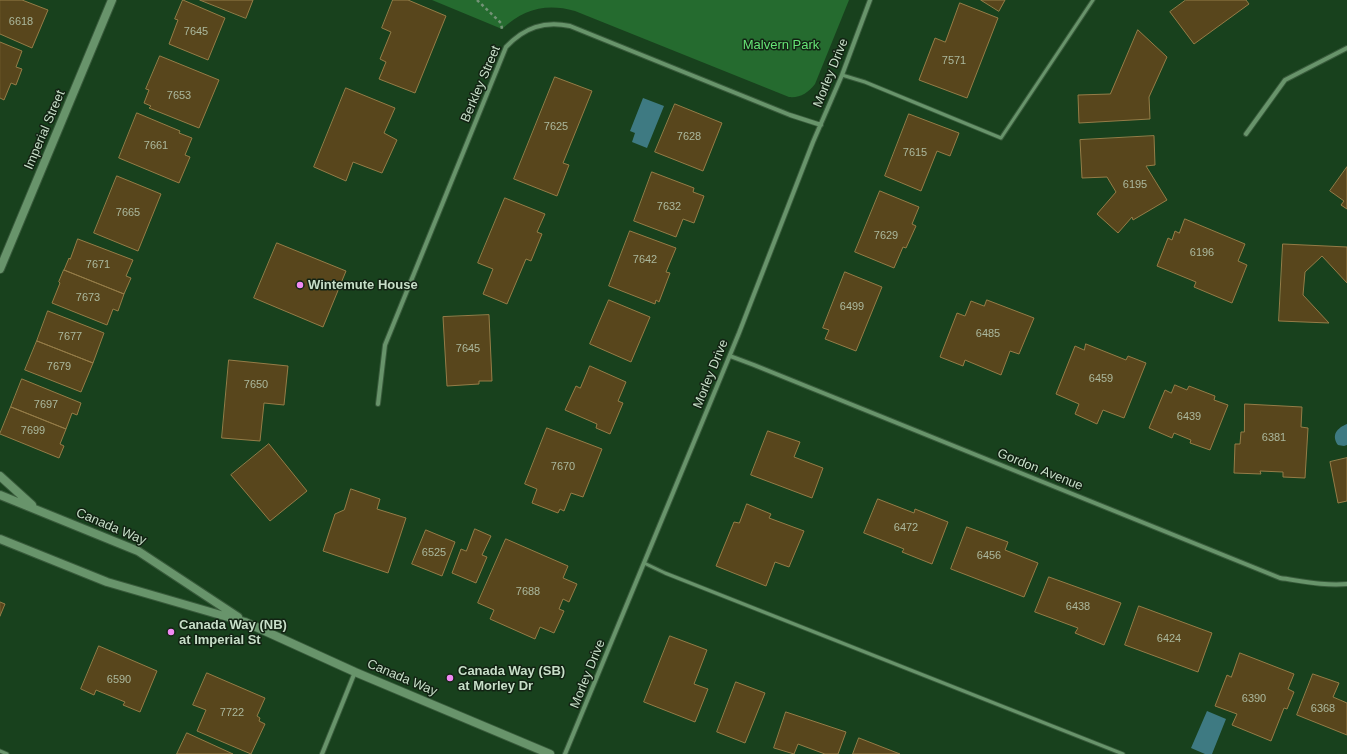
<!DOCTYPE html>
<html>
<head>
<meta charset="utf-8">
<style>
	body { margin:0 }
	canvas { display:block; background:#18411d }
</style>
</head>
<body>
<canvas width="1347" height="754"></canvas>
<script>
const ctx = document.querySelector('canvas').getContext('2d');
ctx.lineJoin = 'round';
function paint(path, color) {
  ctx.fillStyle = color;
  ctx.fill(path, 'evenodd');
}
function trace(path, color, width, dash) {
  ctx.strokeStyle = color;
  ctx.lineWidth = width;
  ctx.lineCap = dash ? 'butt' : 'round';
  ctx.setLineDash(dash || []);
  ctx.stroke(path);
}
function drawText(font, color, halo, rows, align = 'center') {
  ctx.font = font + ' Helvetica,sans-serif';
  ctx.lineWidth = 3;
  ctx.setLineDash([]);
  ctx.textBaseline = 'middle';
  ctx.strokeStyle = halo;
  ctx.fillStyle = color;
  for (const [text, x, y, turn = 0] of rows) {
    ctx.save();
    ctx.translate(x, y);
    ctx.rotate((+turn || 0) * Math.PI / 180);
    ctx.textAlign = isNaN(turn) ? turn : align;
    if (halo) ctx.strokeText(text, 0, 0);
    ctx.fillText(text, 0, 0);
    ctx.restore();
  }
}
paint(new Path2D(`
	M432,0H849L815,84C808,93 800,98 789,97L575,11C546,3 524,9 502,29Z`), '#256b2f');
paint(new Path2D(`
	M643,98L664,106L647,148L632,142L635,133L630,131Z
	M1347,424V445L1344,446L1338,445C1331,435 1337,428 1347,424Z
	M1207,711L1226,719L1212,754H1205L1191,748Z`), '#3e7a82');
const building = new Path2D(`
	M0,0H22L48,10L32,48L0,34Z
	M183,0L225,18L208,60L169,44L178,20L175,19Z
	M200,0H253L246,18Z
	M393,0H408L446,16L415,93L379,79L386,62L380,59L391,32L382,28Z
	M981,0H1005L999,11Z
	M1186,0H1246L1249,4L1194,44L1170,12Z
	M960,3L998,18L967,98L919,80L935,38L945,42Z
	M1138,30L1167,57L1149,97L1150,119L1079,123L1078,95L1110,94Z
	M0,42L22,51L16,67L22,69L16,85L11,83L4,100L0,98Z
	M160,56L219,80L199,128L149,108L151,106L144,103L149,90L146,89Z
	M555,77L592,91L563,163L569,165L557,196L514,179Z
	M346,88L395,108L384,133L397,140L382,173L353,162L346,181L314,167Z
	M675,104L722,123L703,171L655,152Z
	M137,113L180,131L179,133L192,138L185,155L190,157L179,183L119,158Z
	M909,114L959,133L950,156L937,151L921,191L885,176Z
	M1154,136L1155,165L1146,166L1167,200L1133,220L1132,217L1118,233L1097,214L1116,192L1107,177L1082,178L1080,140Z
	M1347,167V209L1341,205L1344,201L1330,191Z
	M652,172L694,188L693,192L704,196L694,223L683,219L676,237L634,221Z
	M117,176L161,194L138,251L94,233Z
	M880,191L919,207L912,224L916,226L906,248L903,247L894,268L855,252Z
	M505,198L545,214L537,232L542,234L531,261L526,259L507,304L483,294L493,269L478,263Z
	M1185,219L1245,244L1238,261L1247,265L1232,303L1194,287L1196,282L1157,266L1168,238L1172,240L1175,231L1179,233Z
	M630,231L676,248L666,272L670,273L659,302L656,300L655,304L609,286Z
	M78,239L133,260L126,276L131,278L124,294L64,270L69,258L70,259Z
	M277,243L346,271L323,327L254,298Z
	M1283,244L1347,247V283L1322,256L1305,272L1303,295L1329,323L1279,321Z
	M64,270L124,294L118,311L113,309L107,325L52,303L60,283L59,282Z
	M845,272L882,287L856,351L825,339L829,330L823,328Z
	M609,300L650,317L631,362L590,344Z
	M987,300L1034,318L1019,354L1010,351L1001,375L965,360L963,366L940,357L957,313L965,316L971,301L984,306Z
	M48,311L104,333L93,363L37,341Z
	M489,315L492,381H479V384L447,386L443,317Z
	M37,341L93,363L81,392L25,370Z
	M1086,344L1126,360L1128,356L1146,363L1124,418L1103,410L1097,424L1075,414L1079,404L1056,394L1075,346L1084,350Z
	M229,360L288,366L284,405L264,403L260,441L222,438Z
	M590,366L626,382L618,401L623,403L610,434L596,428L597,424L565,410L576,386L580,388Z
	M22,379L81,403L77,415L72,413L66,429L11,407Z
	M1175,385L1187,390L1189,386L1215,396L1214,400L1228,405L1210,450L1190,443L1191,440L1174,433L1172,438L1149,428L1165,390L1171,393Z
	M1245,404L1302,407L1301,427L1308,428L1305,478L1283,477V472L1260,471L1261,474L1234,473L1235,444H1240L1241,432H1244Z
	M11,407L66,429L60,444L64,446L59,458L0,434Z
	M547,428L602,449L583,497L571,493L564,511L560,509L558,513L532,503L537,489L525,484Z
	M768,431L800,442L794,457L823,468L812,498L751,475Z
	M269,444L307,491L270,521L231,475Z
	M1347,458V501L1338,503L1330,462Z
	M351,489L380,499L377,509L406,518L388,573L323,551L335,514L344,510Z
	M878,499L914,513L915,509L948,522L932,564L902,552L904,549L864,533Z
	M747,504L771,514L769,518L804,531L789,567L775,562L766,586L716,566L734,522L739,523Z
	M967,527L1008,542L1005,550L1038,563L1024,597L951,569Z
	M475,529L491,536L482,555L487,557L476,583L452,573L461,549L466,551Z
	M426,530L455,542L442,576L412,564Z
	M506,539L568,566L563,578L577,584L569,602L563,599L559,609L564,611L554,633L540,627L535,639L490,619L494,610L478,603Z
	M1049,577L1121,603L1104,645L1075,633L1078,628L1035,612Z
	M0,602L5,604L0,616Z
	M1139,606L1212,633L1198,672L1125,645Z
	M670,636L707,650L694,684L708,689L695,722L644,702Z
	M99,646L157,671L140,712L123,705L125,702L96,690L94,695L81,689Z
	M1240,653L1294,674L1288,689L1294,692L1287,709L1284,708L1271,741L1232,725L1237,714L1215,706L1227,675L1231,677Z
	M207,673L265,698L257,716L260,718L259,721L265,724L251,754L197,731L206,710L193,705Z
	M1313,674L1339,683L1333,697L1347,703V735L1297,715Z
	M736,682L765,693L745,743L717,732Z
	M786,712L846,732L838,754H825L798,744L794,754L774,748Z
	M187,733L233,754H177Z
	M859,738L900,754H853Z`);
paint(building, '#58461c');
trace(building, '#947c47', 1);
const lane = new Path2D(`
	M842,75L865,82L1001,138L1093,0
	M644,563L665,573L1123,754
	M0,751L7,754`);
const street = new Path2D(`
	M1246,134L1285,80L1347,48
	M730,356L754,365L1280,578C1302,581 1324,586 1347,584
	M378,404L385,345L506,47C525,27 544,21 570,26L790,115L821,125
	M322,754L355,672
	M565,754L739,333L813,142L842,75L870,0`);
const secondary = new Path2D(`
	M0,269L112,0
	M0,476L32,505
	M0,495L138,551L238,617
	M0,539L107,582L245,622L355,672L550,754`);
trace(lane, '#385a3b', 5);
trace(street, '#385a3b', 6);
trace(secondary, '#385a3b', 10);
trace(new Path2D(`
	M477,0L501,23L502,29`), '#749377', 2.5, [3, 3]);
trace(lane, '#68946b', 3);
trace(street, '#68946b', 4);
trace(secondary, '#68946b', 8);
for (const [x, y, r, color] of [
	[300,285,4,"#f18af4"],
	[171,632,4,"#f18af4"],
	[450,678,4,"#f18af4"]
]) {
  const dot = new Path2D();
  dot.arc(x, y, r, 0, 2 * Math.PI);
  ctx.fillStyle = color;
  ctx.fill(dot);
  trace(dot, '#122313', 1.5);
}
drawText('11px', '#abb89d', null, [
	["6618",21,22],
	["7645",196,32],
	["7571",954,61],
	["7653",179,96],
	["7625",556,127],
	["7628",689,137],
	["7661",156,146],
	["7615",915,153],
	["6195",1135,185],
	["7632",669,207],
	["7665",128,213],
	["7629",886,236],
	["6196",1202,253],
	["7642",645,260],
	["7671",98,265],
	["7673",88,298],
	["6499",852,307],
	["6485",988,334],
	["7677",70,337],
	["7645",468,349],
	["7679",59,367],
	["6459",1101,379],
	["7650",256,385],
	["7697",46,405],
	["6439",1189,417],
	["7699",33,431],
	["6381",1274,438],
	["7670",563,467],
	["6472",906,528],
	["6525",434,553],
	["6456",989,556],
	["7688",528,592],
	["6438",1078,607],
	["6424",1169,639],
	["6590",119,680],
	["6390",1254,699],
	["6368",1323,709],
	["7722",232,713]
]);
drawText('13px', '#66e576', '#122313', [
	["Malvern Park",781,45]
]);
drawText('13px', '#c7dec8', '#122313', [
	["Morley Drive",831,73,-68],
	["Berkley Street",481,84,-67],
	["Imperial Street",45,130,-67],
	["Morley Drive",711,374,-68],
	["Gordon Avenue",1040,470,22],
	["Canada Way",111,527,23],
	["Morley Drive",588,674,-68],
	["Canada Way",402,678,23]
]);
drawText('bold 13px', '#c7dec8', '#122313', [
	["Wintemute House",308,285],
	["Canada Way (NB)",179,625],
	["at Imperial St",179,640],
	["Canada Way (SB)",458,671],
	["at Morley Dr",458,686]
], 'left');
</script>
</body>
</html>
